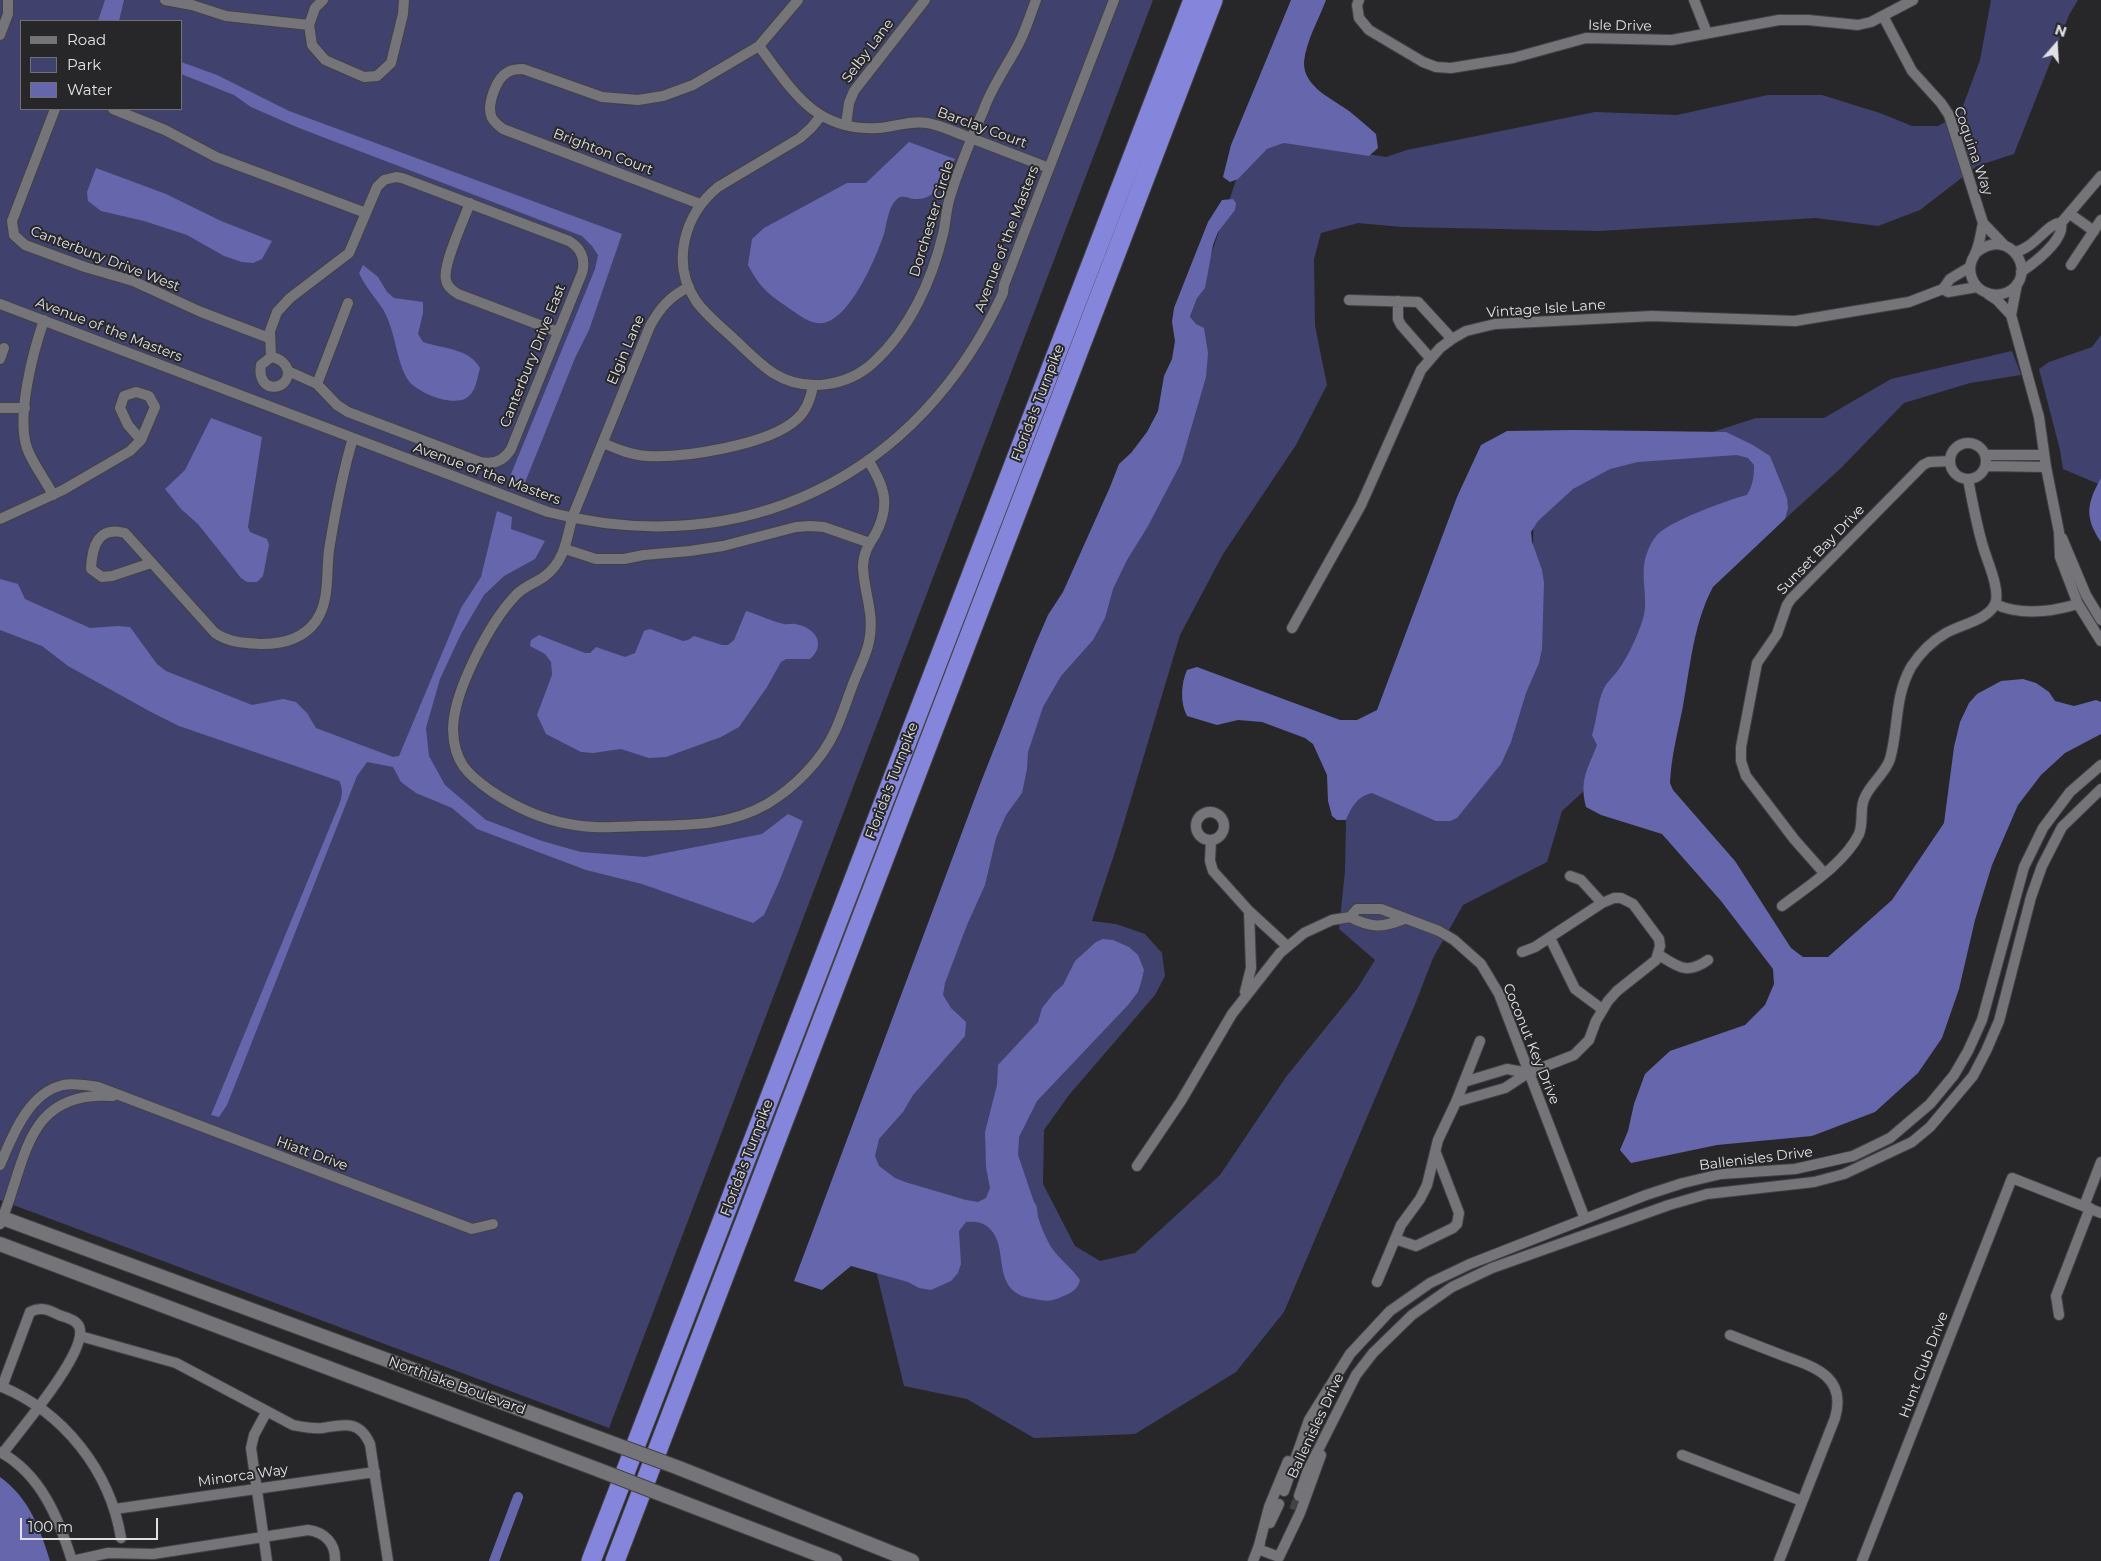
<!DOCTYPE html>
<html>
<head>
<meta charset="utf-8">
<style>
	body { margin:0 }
	#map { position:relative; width:2101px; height:1561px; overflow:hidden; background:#27272a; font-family:Montserrat,sans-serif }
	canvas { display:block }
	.legend { position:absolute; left:20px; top:20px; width:162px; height:90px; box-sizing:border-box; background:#27272a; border:1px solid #717174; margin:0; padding:6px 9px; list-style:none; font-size:15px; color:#e1e1e3 }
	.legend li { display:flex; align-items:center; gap:10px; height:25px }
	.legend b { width:25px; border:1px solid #717174 }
	.north { position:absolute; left:2031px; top:20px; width:50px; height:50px; -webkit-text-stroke:4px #27272a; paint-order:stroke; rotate:19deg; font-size:14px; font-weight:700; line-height:20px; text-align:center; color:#e1e1e3 }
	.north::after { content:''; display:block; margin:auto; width:18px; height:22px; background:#e1e1e3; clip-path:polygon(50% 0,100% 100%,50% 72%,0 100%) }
	.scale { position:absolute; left:20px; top:1518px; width:138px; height:22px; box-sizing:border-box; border:2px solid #e1e1e3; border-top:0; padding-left:6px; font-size:15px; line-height:18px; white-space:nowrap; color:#e1e1e3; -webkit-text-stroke:4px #27272a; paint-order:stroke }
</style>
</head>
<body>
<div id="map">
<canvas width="2101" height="1561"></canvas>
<ul class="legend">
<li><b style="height:6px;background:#757579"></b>Road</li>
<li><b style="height:14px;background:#41416d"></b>Park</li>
<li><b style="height:14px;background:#6666ad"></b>Water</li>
</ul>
<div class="north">N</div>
<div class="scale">100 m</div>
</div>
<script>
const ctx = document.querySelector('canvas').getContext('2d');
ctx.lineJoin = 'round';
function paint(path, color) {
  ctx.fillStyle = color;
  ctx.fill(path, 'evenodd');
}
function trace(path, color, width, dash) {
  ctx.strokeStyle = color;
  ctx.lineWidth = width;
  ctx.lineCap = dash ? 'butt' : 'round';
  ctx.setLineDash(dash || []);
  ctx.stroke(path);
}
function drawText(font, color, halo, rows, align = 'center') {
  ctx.font = font + ' Montserrat,sans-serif';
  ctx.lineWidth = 4;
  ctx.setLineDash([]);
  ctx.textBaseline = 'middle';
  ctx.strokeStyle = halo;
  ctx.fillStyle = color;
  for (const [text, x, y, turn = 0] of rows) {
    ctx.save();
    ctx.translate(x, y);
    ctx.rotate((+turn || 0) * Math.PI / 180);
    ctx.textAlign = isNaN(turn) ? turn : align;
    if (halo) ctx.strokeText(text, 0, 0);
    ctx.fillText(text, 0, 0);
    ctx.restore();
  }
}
paint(new Path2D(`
	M0,0H1153L609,1428L0,1200ZM21,21H181V109H21Z
	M1991,0H2078L2069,15L2014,154L1977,166L1920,210L1878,226L1816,218L1599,231L1402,227L1358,223L1321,233L1314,259L1315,326L1327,385L1296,445L1223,554L1180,635L1116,849L1092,921L1116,924L1145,934L1162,953L1165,976L1155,995L1069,1095L1044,1130L1043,1184L1075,1246L1100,1261L1135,1253L1220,1175L1286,1077L1357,989L1375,960L1339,929L1345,871L1346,820L1357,788L1529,651L1534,513L1589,469L1654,451L1756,418H1824L1891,379L2012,351L2021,375L1970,383L1904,403L1841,468L1785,519L1694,526L1656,592L1597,779L1562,811L1547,862L1463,905L1433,958L1414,1007L1284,1312L1236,1372L1135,1434L1034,1438L967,1399L904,1386L856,1188L1062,650L1170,473L1190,318L1240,168L1267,149L1289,141L1386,157L1407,150L1595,112L1677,115L1768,95H1822L1880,113L1912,126H1938L1960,114L1980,60Z
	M2101,335V485L2063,469L2060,450L2039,369L2049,362L2092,347Z`), '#41416d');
paint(new Path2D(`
	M105,0H124L119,21H98Z
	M1291,0H1326C1319,19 1306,41 1304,62C1303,87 1333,99 1349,111C1358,118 1367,126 1376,134L1378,148L1369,156L1284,143L1267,149L1238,179L1230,182L1223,177L1231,145Z
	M181,62L217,75L289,111L622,234L589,330L575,358L524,485L509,479L595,269L598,255L592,246L582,236L299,128L251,107L234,95L181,74Z
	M909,142L955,159C947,175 937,201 915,199C908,199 903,194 897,199C888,207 887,223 884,234C876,258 850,319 823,323C814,325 803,318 796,313C772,296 762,292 748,265L752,239L764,228L847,183H866Z
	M96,168L166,194L221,221L272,241L262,259L253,263L242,262L224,256L187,235L144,221L101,211L88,201L87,192Z
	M1233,199L1236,203L1235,210L1218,232L1213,245L1205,288L1197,298L1190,317L1196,324L1204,328L1208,353L1206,377L1181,463L1148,526L1127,560L1113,589L1105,618L1093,640L1061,676L1043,707L1028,752L1027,769L1022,793L1006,815L996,838L985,885L967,925L945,983L943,995L951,1008L966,1022L965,1036L913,1095L903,1112L879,1139L875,1156L879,1166L895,1178L905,1182L966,1200L978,1202L986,1198L990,1188L986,1167L985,1132L997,1085L998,1065L1038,1022L1042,1008L1054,993L1063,985L1075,961L1096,942L1103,939L1113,940L1129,947L1138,955L1144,970L1142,979L1138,992L1128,1005L1037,1101L1019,1137L1018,1155L1034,1202C1038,1207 1037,1211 1038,1217C1041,1227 1046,1238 1051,1247C1059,1259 1072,1268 1080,1280C1078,1290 1069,1294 1061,1297C1051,1302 1045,1301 1035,1299C989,1293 1010,1251 991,1230C984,1222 976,1221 966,1222L959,1231L961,1264L958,1273L951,1281L931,1290L919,1288L908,1282L851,1266L822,1290L794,1281L979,787L1035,645L1048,615L1063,592L1110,487L1119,464L1131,453L1147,432L1158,411L1164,376L1172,359L1175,341L1172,322L1174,308L1208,222L1222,200Z
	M363,265L378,277L387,292L394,298L423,302V313L418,334L423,342C443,349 469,348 480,368C477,378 477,388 469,396C456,409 417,393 408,380C396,361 396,333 384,311C376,298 365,287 359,273Z
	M211,418L262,437L248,527L250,532L267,539L269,545L263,576L257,582H247L241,578L198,524L182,510L165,489L185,470Z
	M1574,430L1726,432L1753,445L1770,456L1787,498L1788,508L1785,519L1713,587C1694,622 1690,667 1683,706C1678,731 1671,757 1670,783L1673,790L1735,861L1791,948L1803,957H1828L1892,900L1944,823L1954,747L1960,722L1969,703L1977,694L2001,681L2023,679L2036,683L2049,692L2055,701L2074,706L2096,700L2101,702V734L2065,753L2041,775L2018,805L1992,865L1975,920L1959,989L1942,1038L1918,1073L1875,1112L1812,1136L1717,1145L1631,1163L1620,1150L1628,1131L1634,1104L1645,1074L1670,1051L1745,1025L1765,1005L1774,984L1773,969L1721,901L1662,834L1601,815L1586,807C1579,779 1588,769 1597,745L1592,735C1597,720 1597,703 1604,688C1607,682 1612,678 1616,673C1627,659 1636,639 1642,622C1649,604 1642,585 1644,566C1645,556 1650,543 1657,535C1670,521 1727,500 1747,495C1753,485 1754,477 1754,465L1748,458L1737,455L1638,462L1610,469L1573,489L1538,521L1531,532L1532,542L1542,570L1544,583L1542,649L1539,663L1526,693L1511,742L1501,764L1465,808L1457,818L1450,821H1436L1372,793C1356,797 1352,807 1346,820H1337L1332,816L1328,801L1327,775L1313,744L1305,738L1262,722L1238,720L1217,725L1187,716C1180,703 1181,683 1187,670L1197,667L1340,720H1357L1377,710L1457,497L1481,445L1507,431Z
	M2101,478V542C2084,517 2087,503 2101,478Z
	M497,511L512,517L511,529L545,541L535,559L504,576L484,595L461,634L440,679L426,728L429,756L445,785L486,820L542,841L581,852L645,857L762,834L788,814L803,821L779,882L764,915L753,923L642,884L586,870L477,829L452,808L416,793L401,782L393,767L367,762L357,776L227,1105L219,1117L211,1115L334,817C339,805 346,792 339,781L179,726L151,712L68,666L42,646L0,630V579L18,584L25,599L90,628L118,626L130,627L157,664L166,671L252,705L283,699L296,702L307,713L316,728L393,757L399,756L461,608L481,577Z
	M746,611C759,615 771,621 784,624C788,625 791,623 795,624C815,627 827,644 810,659H786L781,662L767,687L739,727L721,737L666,757L649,758L621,749L593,753L581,752L546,734L537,715L552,675L551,662L545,654L530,646L531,640L539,635L585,653H590L596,647L625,657L635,653L644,631L650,629L683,641L688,640L694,636L722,645H728L734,640Z
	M0,1477C29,1498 40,1528 50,1561H0Z`), '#6666ad');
trace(new Path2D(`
	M494,1561L518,1497`), '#6666ad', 10);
trace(new Path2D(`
	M1294,1510L1299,1496`), '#434346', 10, [10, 5]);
const street = new Path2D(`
	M165,0L192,5L226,16L309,25
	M323,0L315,8L309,25L312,45L325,60L364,77L377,76L391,63L403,14L404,0
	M1359,0L1357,5L1359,18L1369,30L1423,62L1436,67L1451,68L1513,58L1586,38L1672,40L1779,20H1808L1858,25L1871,22L1913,0
	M1694,0L1707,33
	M1883,16L1912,71L1941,103L1949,115L1983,223
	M0,35L8,14V0
	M759,46C792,90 815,132 878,128C895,127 910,120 927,123C940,125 952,131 963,135C992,146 1020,157 1049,168
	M55,109L12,221L14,235L25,245L85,267L133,281L201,312L269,338
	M113,109L165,130L216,157L366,213
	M821,116L811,128L800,138L718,187C685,214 670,262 696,301C706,315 720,326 733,338C746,350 758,363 773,373C805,393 847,387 874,362C910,329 932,280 943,234C946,222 946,209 950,197C959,167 972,137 984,109C993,84 1010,62 1021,39C1027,26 1031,13 1036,0
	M846,125L849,103L854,91L925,0
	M396,177L402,178L569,241C581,248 586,259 582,273L511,449C504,461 494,465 480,462L348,412L337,405L317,384L288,371C286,363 279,358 271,357L270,331L277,312L290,298L349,253L377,187L384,180Z
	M470,203C464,219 442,266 446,280C447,287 453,291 458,294L558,332
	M700,204L503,129C499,126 495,123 492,118C486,106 496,78 508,72C513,69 518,69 523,69L602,97L638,100L663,96L693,85L759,46L798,0
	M2070,214L2094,231
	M2061,223L2101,176
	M1977,252C2010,225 2040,275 2008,292C2001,295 1993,296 1985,292C1973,287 1967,272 1972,260C1974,256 1976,253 1977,249C1980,241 1981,232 1983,223L2004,245
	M2015,252C2035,248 2048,222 2061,223C2065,240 2034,263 2021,272
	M2071,265L2101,220
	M1970,267L1950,279L1943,289L1948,292L1977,287
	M689,287C670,296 660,308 650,326L572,518C567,539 564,562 545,576C536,583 524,586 516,595C490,622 453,692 453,730C454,762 467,774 491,791C515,807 541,819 569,824C593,829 616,827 640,826C684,825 727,827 767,804C794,788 822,760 835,731C842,716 847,700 853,684C858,671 866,656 869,642C875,613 864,594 863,567C863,554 868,546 875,535C891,505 885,487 868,460
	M1988,294L1997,300L2011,315L2017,284
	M1349,300L1418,302L1452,339
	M1398,301V319L1401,325L1430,358
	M0,304L548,512C744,563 919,476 1003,293L1004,285L1114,0
	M2011,315L2039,417L2046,467L2059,532L2060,557L2078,604L2101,641
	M44,320C33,352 16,416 27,448C32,463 45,479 53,495
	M271,357L261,365C256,394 289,392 288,371
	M0,359L4,348
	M317,384L348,303
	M136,392L149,396L155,407L141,440L128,425L120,408L124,396Z
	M0,408H25
	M1950 461a18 18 0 1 1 36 0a18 18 0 1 1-36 0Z
	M603,443C617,449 631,455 647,456C684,458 769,445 797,419C807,410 811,398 813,385
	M1986,455H2044
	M1986,466L2046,467
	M0,519L63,490L130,451L141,440
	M2062,538L2086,595L2101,620
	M565,549L596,559H624L644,555L690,551L723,546L796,527L810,526L824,527L870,543
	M151,563L112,576L102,577L91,569C92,546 98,526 125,533L215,633C230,643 245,643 262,644C283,644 304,638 316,621C330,601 326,574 329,550C335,513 342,475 353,438
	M1995,604C2021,616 2051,612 2078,604
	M1292,628L1361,505L1421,370L1440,348L1452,339L1466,331L1495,324L1652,316L1795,321L1909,302L1943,289
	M1196 826a14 14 0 1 1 28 0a14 14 0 1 1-28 0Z
	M1211,840L1210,861L1213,871L1249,911L1251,968L1245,992
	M1824,873L1794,839L1746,776L1741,761V747L1757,663L1777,634L1787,605L1791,599L1923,465L1929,462L1950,461
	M1570,876L1581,880L1602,903
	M1782,906C1807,887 1845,863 1859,834C1864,822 1859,807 1865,797C1871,783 1885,774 1890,759C1899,727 1894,698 1911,667C1920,653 1932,641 1946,633C1961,624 1991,620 1996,601C1999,585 1986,559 1982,543C1976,522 1972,500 1968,479
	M1249,911L1287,946
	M1350,917C1371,928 1382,928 1404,919
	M1550,938L1575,989L1602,1009
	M1659,955C1678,967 1687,975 1708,960
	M1464,1082L1507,1069L1528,1073
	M1456,1102L1505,1088L1528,1073L1574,1055L1589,1040L1596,1021L1608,1001L1617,991L1656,960L1660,946L1659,939L1633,904L1621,898H1614L1602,903L1535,947L1522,952
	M0,1165C12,1137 28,1093 63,1085C74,1083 86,1085 98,1087L472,1229L493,1224
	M1137,1166L1181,1101L1232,1014L1280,953L1304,933L1332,920L1350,917L1357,909H1381L1439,931L1454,940L1481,964L1499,994L1585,1219
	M2084,1206L2101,1162
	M0,1224C27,1163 23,1090 113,1096
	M1395,1239L1416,1246L1453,1228L1457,1224L1459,1213L1436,1153
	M1377,1282L1401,1225L1420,1199L1427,1185L1438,1140L1456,1102L1480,1041
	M2059,1315L2056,1296L2090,1208
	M1730,1335C1748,1342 1766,1349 1784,1356C1815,1367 1847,1377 1835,1418L1779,1561
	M80,1336L176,1363L293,1425C303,1427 312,1429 322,1428C343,1425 359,1419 370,1444L388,1561
	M0,1386C64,1412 110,1471 121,1538
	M2,1387L30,1312C41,1306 49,1310 59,1315C67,1318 79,1320 80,1330C84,1356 20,1430 3,1453
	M267,1411L254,1435L251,1448L267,1561
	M0,1452C41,1474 59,1519 72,1561
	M1682,1455L1802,1501
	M1288,1461L1269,1507L1258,1549L1279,1557L1300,1513L1321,1455
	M1284,1491L1309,1420L1350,1354L1390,1311L1430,1283L1470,1264L1646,1195L1683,1183L1721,1174L1795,1169L1853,1156L1890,1138L1930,1104L1954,1075L1968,1051L1982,1020L2024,867L2043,828L2070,792L2101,765
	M1299,1496L1308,1470L1356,1375L1373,1353L1412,1315L1452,1287L1492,1268L1669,1205L1707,1194L1814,1182L1844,1174L1912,1142L1930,1127L1973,1076L1986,1051L1999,1021L2031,897L2042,866L2062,827L2101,789
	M115,1509L375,1472
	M1270,1523L1279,1504
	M72,1561L108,1553L153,1554L308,1530C325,1532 336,1544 335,1561
	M1253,1561L1260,1543
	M1862,1561L2012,1178L2101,1213`);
const secondary = new Path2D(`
	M0,1217L609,1442
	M0,1244L599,1470
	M679,1468L912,1561
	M666,1496L835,1561`);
const highway = new Path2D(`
	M591,1561L1193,0
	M615,1561L1213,0`);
trace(street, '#424245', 12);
trace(secondary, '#424245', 16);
trace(highway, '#424245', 21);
trace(street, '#757579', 10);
trace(secondary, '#757579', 14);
trace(highway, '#8585db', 19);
const secondaryBridge = new Path2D(`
	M609,1442L679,1468
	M599,1470L666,1496`);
trace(secondaryBridge, '#424245', 16, []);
trace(secondaryBridge, '#757579', 14);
drawText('14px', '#e1e1e3', '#27272a', [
	["Isle Drive",1620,26,1],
	["Selby Lane",868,51,-53],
	["Barclay Court",982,128,20],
	["Coquina Way",1973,151,71],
	["Brighton Court",603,152,21],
	["Dorchester Circle",932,219,-73],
	["Avenue of the Masters",1007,239,-69],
	["Canterbury Drive West",105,259,21],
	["Vintage Isle Lane",1546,309,-4],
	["Avenue of the Masters",109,330,21],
	["Elgin Lane",626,350,-67],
	["Canterbury Drive East",533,356,-68],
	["Florida's Turnpike",1038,403,-69],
	["Avenue of the Masters",487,474,20],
	["Sunset Bay Drive",1821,550,-46],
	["Florida's Turnpike",892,781,-69],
	["Coconut Key Drive",1531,1044,68],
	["Hiatt Drive",312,1154,20],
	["Florida's Turnpike",747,1158,-69],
	["Ballenisles Drive",1756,1159,-7],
	["Hunt Club Drive",1924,1365,-69],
	["Northlake Boulevard",457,1386,20],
	["Ballenisles Drive",1316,1426,-65],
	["Minorca Way",243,1476,-8]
]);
</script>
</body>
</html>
